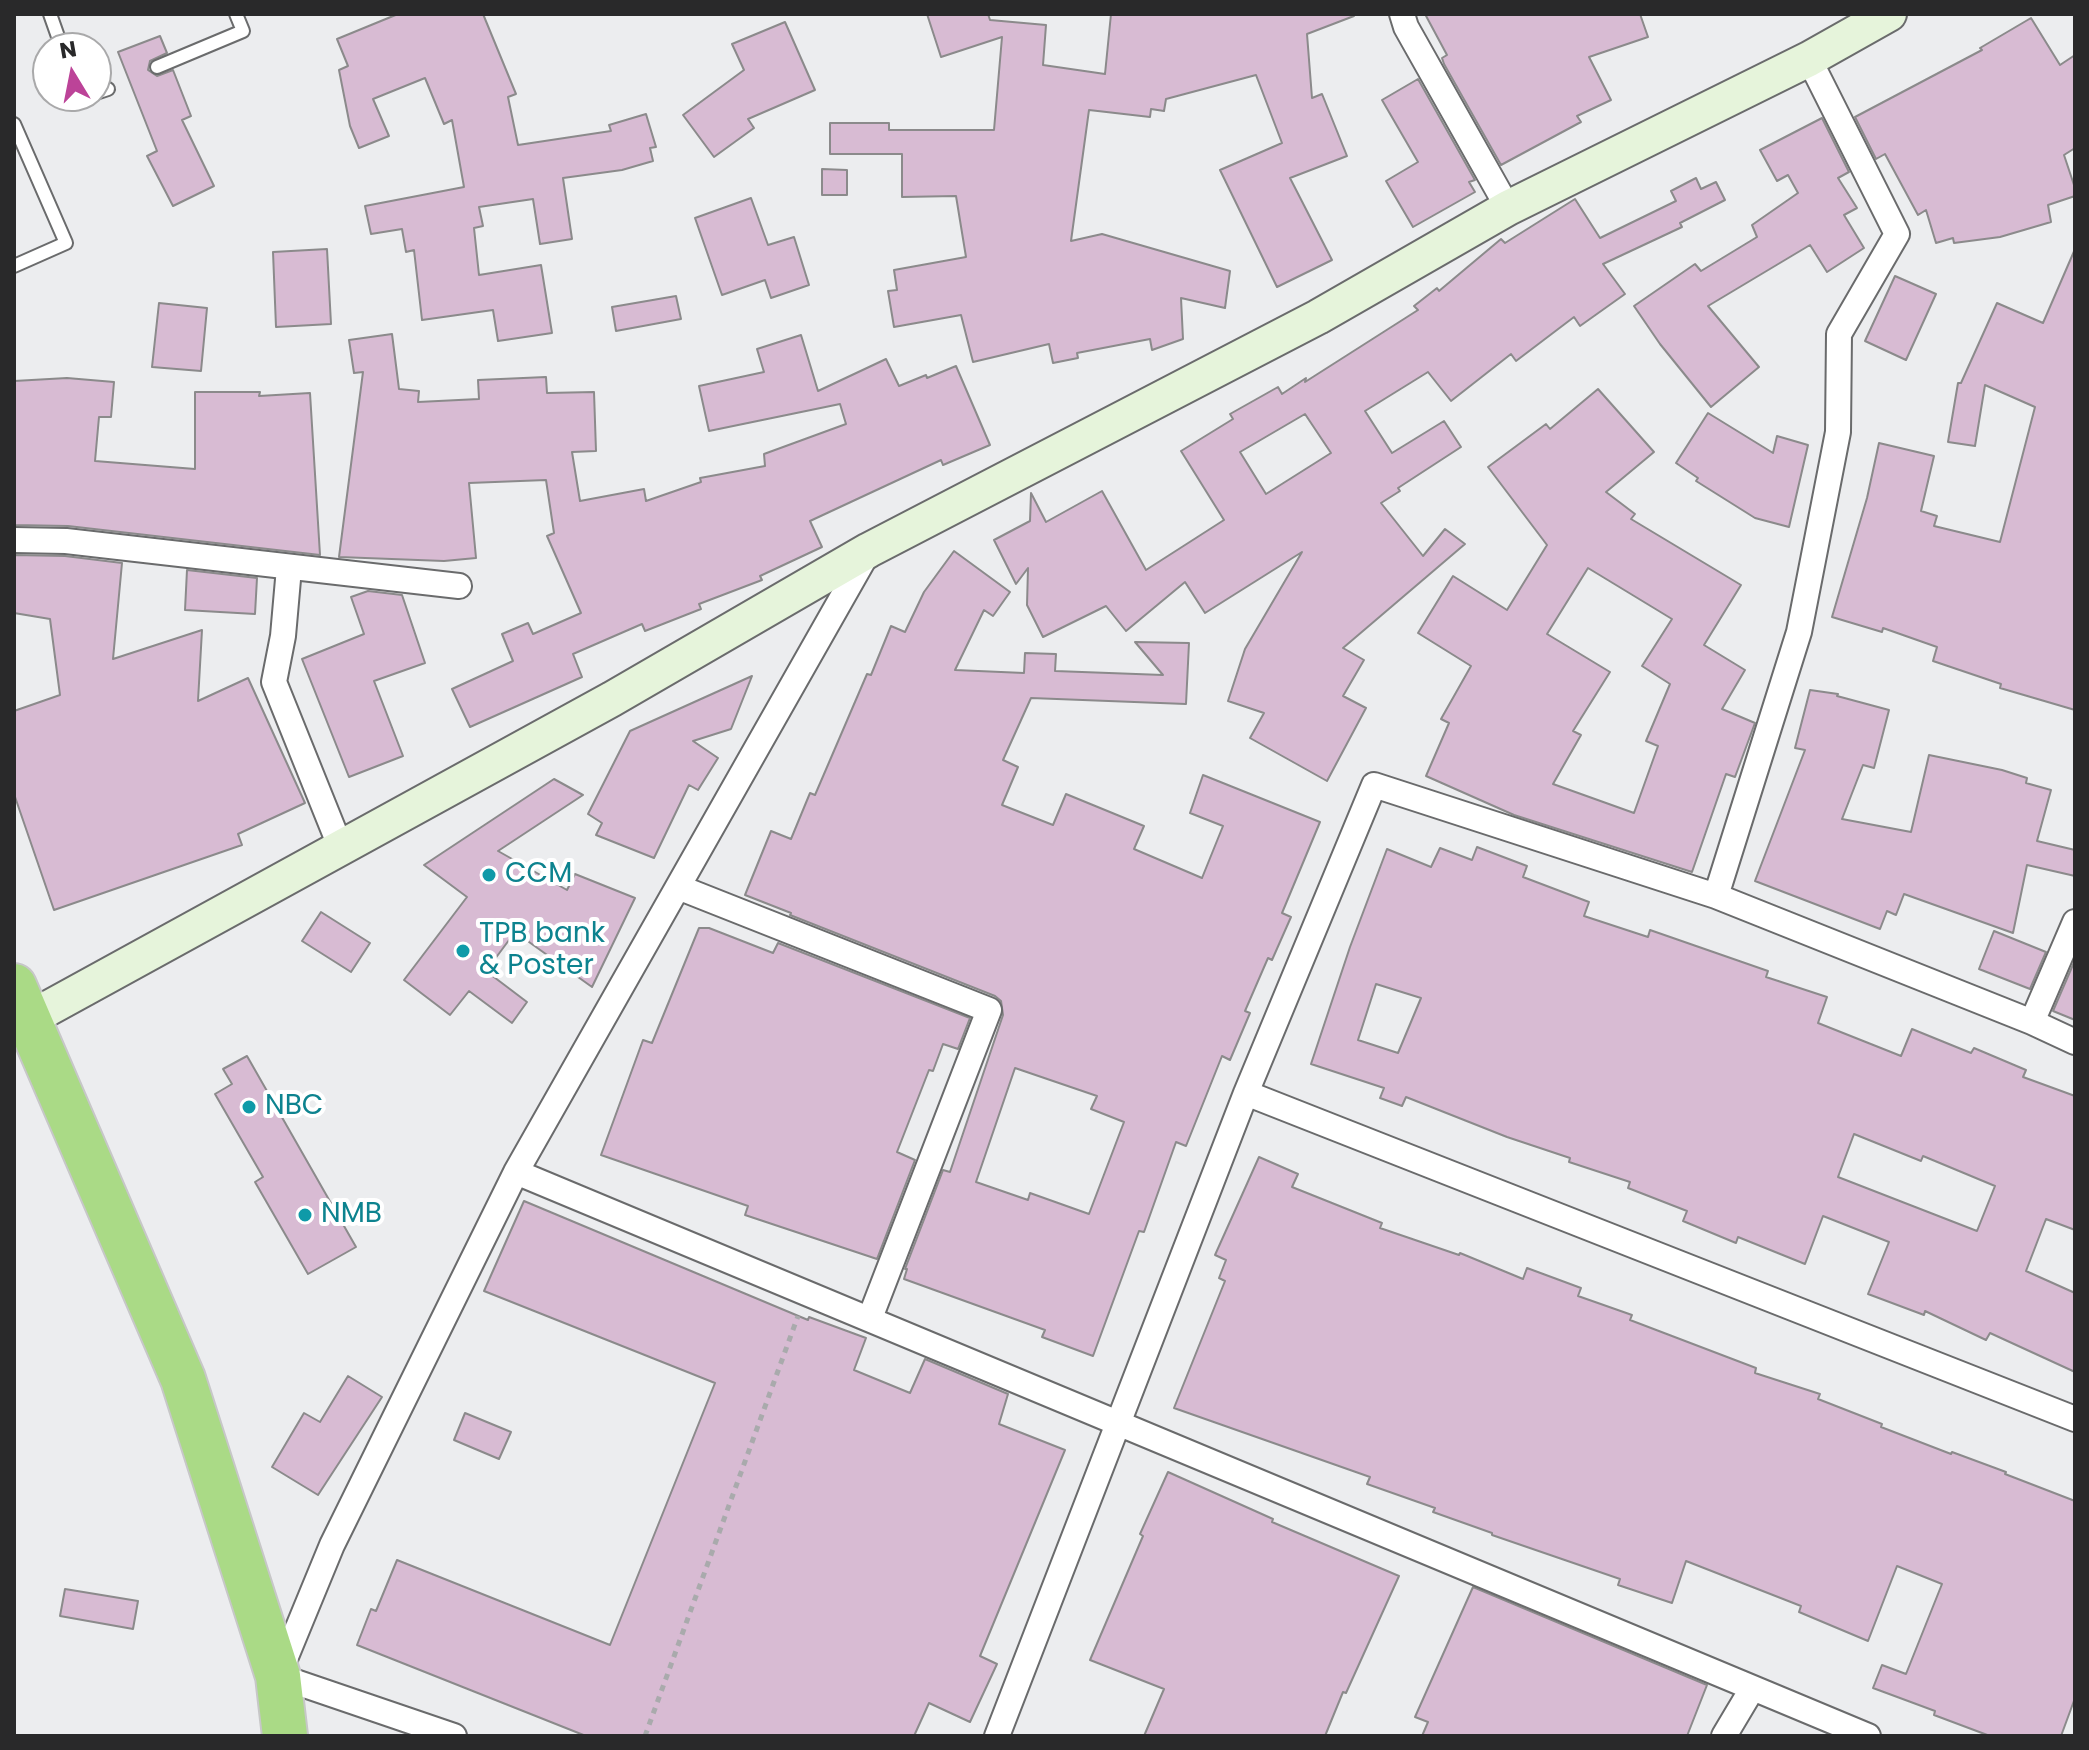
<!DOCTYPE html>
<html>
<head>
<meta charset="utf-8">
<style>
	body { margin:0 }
	#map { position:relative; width:2089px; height:1750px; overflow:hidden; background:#ecedef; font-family:Poppins,sans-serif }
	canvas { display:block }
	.frame { position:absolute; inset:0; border:16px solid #29292a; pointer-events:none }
	.north { position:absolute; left:32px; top:32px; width:80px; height:80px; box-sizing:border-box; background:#fff; border:2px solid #a9a9aa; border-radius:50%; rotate:350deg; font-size:22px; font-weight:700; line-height:32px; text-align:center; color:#29292a }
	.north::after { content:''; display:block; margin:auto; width:28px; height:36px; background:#bc4398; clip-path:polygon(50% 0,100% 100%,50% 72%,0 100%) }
</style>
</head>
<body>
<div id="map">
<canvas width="2089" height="1750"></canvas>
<div class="frame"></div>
<div class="north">N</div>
</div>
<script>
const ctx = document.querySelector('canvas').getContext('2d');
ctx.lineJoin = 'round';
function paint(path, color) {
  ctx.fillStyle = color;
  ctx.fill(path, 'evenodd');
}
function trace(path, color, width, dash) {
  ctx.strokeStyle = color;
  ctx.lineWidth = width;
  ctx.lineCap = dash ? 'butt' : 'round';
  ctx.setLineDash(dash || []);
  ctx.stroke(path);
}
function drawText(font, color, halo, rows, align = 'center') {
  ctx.font = font + ' Poppins,sans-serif';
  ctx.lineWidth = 8;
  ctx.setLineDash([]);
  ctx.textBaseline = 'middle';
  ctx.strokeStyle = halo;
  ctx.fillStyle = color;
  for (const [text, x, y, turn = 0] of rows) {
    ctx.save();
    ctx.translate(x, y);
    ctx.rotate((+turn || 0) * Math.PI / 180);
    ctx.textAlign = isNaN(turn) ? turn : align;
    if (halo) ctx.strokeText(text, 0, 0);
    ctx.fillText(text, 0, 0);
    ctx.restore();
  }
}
const building = new Path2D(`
	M398,14H483L516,94L508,97L518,145L611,131L609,125L646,114L656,147L650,148L653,161L622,170L563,178L572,239L540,244L533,199L479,207L483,226L474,228L479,275L541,265L552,333L498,341L493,310L422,320L414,250L406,252L402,229L371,234L365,206L464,187L452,120L444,124L425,78L373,99L389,136L359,148L350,126L339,70L348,66L337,39Z
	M927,14H988L990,20L1046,25L1043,65L1105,74L1111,14H1354V16L1307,34L1312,98L1322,94L1347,156L1290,178L1332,260L1277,287L1220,170L1282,143L1256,75L1166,99L1164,111L1151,109L1150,117L1089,110L1071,241L1102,234L1230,271L1225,308L1181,298L1183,339L1152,350L1150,339L1077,353L1078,358L1053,363L1049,344L973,362L961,315L894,327L888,291L897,290L894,270L966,257L956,196L902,197V154H830V123H889V130H994L1002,37L941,57Z
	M1425,14H1640L1648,37L1589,57L1611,100L1577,116L1581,122L1501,165L1444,64L1442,58L1447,55Z
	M2031,18L2060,65L2075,55V148L2064,155L2075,188V196L2048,205L2051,222L2000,237L1954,243L1953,238L1936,243L1926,210L1918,215L1885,154L1876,159L1855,117L1982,50L1980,48Z
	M785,22L815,90L748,119L754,128L714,157L683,115L744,70L732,44Z
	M160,36L167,53L150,61L148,70L157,76L173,70L191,116L182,120L214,186L173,206L147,156L157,151L118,52Z
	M1418,79L1475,180L1469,182L1475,192L1413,227L1386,181L1418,162L1382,100Z
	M1822,118L1849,172L1838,178L1857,208L1844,215L1864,248L1827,272L1810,245L1708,306L1759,367L1711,407L1660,344L1634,306L1695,264L1701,271L1757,237L1752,225L1798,193L1788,175L1777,181L1760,150Z
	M822,169L847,170V195H822Z
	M1696,178L1701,189L1716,182L1725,200L1680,223L1682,227L1603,264L1625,294L1580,326L1574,317L1516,361L1511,354L1451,401L1428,372L1365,411L1392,453L1444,421L1461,447L1398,488L1400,491L1381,503L1423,556L1445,529L1465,544L1343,648L1364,660L1343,696L1366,708L1327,781L1250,738L1264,713L1228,701L1245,649L1302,552L1205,613L1185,582L1126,631L1106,606L1043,637L1027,605L1028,568L1016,584L994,540L1030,521L1031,493L1046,522L1102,491L1146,570L1224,520L1181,451L1233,419L1230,414L1278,387L1282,394L1306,378L1305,382L1418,310L1414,306L1437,288L1439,291L1501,239L1505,243L1575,199L1600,238L1676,201L1671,191ZM1305,414L1331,453L1266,494L1240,452Z
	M751,198L768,245L794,237L809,285L771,298L765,280L722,295L695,218Z
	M327,249L331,324L276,327L273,252Z
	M2075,249V710L2000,688L2001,684L1933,661L1937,647L1883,628L1882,632L1832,617L1867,498L1879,443L1934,456L1921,511L1937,516L1934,526L2000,542L2035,407L1985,385L1975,446L1948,442L1958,383H1961L1997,303L2043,323Z
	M1895,276L1936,294L1906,360L1865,341Z
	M676,296L681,319L616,331L612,307Z
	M159,303L207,308L201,371L152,367Z
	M392,334L399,389L419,391L418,402L479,399L478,380L546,377L547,393L594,392L596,451L572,452L580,501L644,489L646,501L701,482L700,478L765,466L764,454L846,424L840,404L709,431L699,386L764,372L757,349L801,335L818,391L886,359L899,386L926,375L927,378L956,366L990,445L943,465L941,460L810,521L822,547L760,576L762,580L699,604L701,609L645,631L642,624L573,654L582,677L470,727L452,689L513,661L502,634L528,623L533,634L581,613L547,536L554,533L546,480L469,483L476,558L444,561L339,557L363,372L354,373L349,340Z
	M67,378L114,382L111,417H99L95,461L195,469V392H260L259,396L310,393L320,555L68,526L14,525V381Z
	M1598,389L1654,452L1606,492L1635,514L1631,519L1741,585L1704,645L1745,670L1722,709L1755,723L1735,777L1726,774L1692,872L1514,815L1426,776L1449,723L1441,719L1471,666L1418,633L1453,576L1507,610L1547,545L1488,467L1546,424L1550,429ZM1588,568L1672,619L1642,666L1670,684L1646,741L1658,746L1634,813L1553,784L1581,735L1573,731L1610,672L1547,634Z
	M1708,413L1773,453L1777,436L1808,445L1789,527L1755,518L1696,481L1698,478L1676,463Z
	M954,551L1010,592L993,616L984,610L955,670L1024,673L1025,653L1056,654L1055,671L1163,675L1135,642L1189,643L1186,704L1031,698L1003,760L1018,767L1002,805L1053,825L1066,794L1144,826L1134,849L1202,878L1223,826L1190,813L1203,775L1320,822L1282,913L1291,917L1272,960L1268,958L1245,1011L1250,1013L1230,1060L1222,1056L1186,1146L1176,1142L1144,1232L1139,1231L1093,1356L1042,1337L1045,1330L904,1279L907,1269H905L943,1170L950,1172L1003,1015L1001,1001L995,996L790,915L791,913L745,895L771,831L791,839L810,793L815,795L867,674L871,675L891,626L905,632L924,592ZM1015,1068L1097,1096L1091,1109L1124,1122L1089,1214L1030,1193L1028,1200L976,1182Z
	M14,555L65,556L122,563L113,659L202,630L198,701L248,678L305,803L238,834L242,845L54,910L14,794V711L60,695L50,619L14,613Z
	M187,570L257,578L255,614L185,610Z
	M368,591L402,595L425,663L374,681L403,756L349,777L302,659L364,634L351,597Z
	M752,676L731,729L693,741L718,758L698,790L689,785L654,858L596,835L602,823L588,814L630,731Z
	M1810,690L1838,694L1837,696L1889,710L1874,768L1863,765L1842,819L1911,832L1929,755L2002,770L2027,778L2026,783L2051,790L2037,841L2075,850V876L2027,865L2013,933L1904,894L1896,915L1887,911L1880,929L1755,881L1805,750L1795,748Z
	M554,779L583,795L498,851L567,890L575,874L635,898L592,987L515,932L486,971L527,1002L512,1023L469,991L450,1015L404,980L467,897L424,865Z
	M1477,847L1527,866L1523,877L1589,902L1584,916L1648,937L1650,930L1768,971L1766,977L1827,997L1818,1023L1901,1056L1912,1029L1971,1053L1974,1048L2026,1070L2023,1077L2075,1096V1230L2046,1219L2026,1271L2075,1293V1372L1990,1333L1986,1340L1925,1311L1924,1315L1868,1294L1889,1242L1823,1216L1805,1264L1738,1237L1736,1243L1683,1221L1687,1211L1628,1188L1630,1182L1569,1162L1570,1158L1507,1137L1406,1097L1402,1106L1380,1098L1384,1088L1311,1064L1350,947L1387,849L1431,867L1440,848L1472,860ZM1376,984L1421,998L1398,1053L1358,1040ZM1854,1134L1921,1161L1923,1156L1995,1186L1977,1231L1838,1177Z
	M321,912L370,943L351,972L302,941Z
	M699,928H709L773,953L778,943L970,1018L958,1049L943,1044L933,1071L929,1070L897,1152L915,1160L877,1259L745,1215L748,1206L601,1155L643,1040L652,1043Z
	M1994,931L2046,952L2030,989L1979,969Z
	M2075,960V1020L2053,1011Z
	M247,1056L356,1247L308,1274L255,1182L263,1177L215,1094L232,1084L223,1069Z
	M1259,1157L1298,1174L1292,1187L1382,1223L1380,1228L1459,1255L1460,1253L1523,1279L1527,1268L1581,1288L1578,1296L1632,1315L1630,1320L1756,1368L1755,1373L1820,1394L1818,1399L1882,1424L1881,1427L1951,1454L1952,1452L2006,1472L2005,1474L2075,1501V1698L2061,1736H1990L1934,1715L1935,1711L1873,1688L1882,1665L1906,1674L1942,1584L1897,1566L1868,1641L1799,1612L1801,1606L1686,1561L1672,1603L1618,1585L1620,1579L1492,1535V1533L1433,1512L1435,1508L1367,1484L1370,1477L1174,1408L1225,1281L1219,1278L1226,1260L1215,1255Z
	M524,1201L808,1320L809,1317L866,1338L854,1370L910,1393L925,1359L1008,1394L999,1424L1065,1450L980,1656L997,1664L970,1722L929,1703L914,1736H586L357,1645L371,1609L376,1611L397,1560L610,1645L715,1383L484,1291Z
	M348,1376L382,1397L318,1495L272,1467L304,1413L320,1422Z
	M465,1413L511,1432L499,1459L454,1440Z
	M1168,1472L1273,1519L1272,1522L1399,1576L1346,1693L1343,1692L1325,1736H1144L1164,1689L1090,1660L1143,1536L1140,1534Z
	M1473,1587L1707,1685L1687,1736H1422L1428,1722L1415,1717Z
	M65,1589L138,1601L133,1629L60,1616Z`);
paint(building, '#d8bbd3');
trace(building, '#8b8a8b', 2);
const lane = new Path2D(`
	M50,14L62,48
	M157,67L243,31L236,14
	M96,93L108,89
	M80,96L81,100L90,96
	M14,124L66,243L14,266`);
const street = new Path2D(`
	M1402,14L1406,27L1508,208
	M14,540L66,541L459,586
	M289,568L283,636L274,682L340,846
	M678,887L989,1010L870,1318
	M1716,896L1799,632L1838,432L1839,334L1897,234L1809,59
	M2032,1022L2075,922
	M1246,1093L2075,1419
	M516,1172L1868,1736
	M454,1736L278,1676L332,1545L516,1172L868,552
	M997,1736L1246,1093L1374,785L1716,896L2032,1022L2075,1042
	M1724,1736L1752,1689`);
const secondary = new Path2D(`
	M14,1024L27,1020L612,699L869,550L1318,317L1508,208L1809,59L1889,14`);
const highway = new Path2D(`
	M14,986L183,1379L278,1676L285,1736`);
trace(lane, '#6a6b6c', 16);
trace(street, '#6a6b6c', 28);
trace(secondary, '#6a6b6c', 38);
trace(highway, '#c7c7c8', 48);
trace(new Path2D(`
	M645,1736L798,1316`), '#a9aaac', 5, [6, 6]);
trace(lane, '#fff', 12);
trace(street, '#fff', 24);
trace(secondary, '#e6f4db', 34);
trace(highway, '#aada86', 44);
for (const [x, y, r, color] of [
	[489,875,8,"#0f9aa8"],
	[463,951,8,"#0f9aa8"],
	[249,1107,8,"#0f9aa8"],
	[305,1215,8,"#0f9aa8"]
]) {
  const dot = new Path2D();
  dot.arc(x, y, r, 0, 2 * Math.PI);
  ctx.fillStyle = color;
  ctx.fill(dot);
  trace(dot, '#fff', 3);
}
drawText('28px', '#0d838f', '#fff', [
	["CCM",505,875],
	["TPB bank",479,935],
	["& Poster",479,967],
	["NBC",265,1107],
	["NMB",321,1215]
], 'left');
</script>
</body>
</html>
